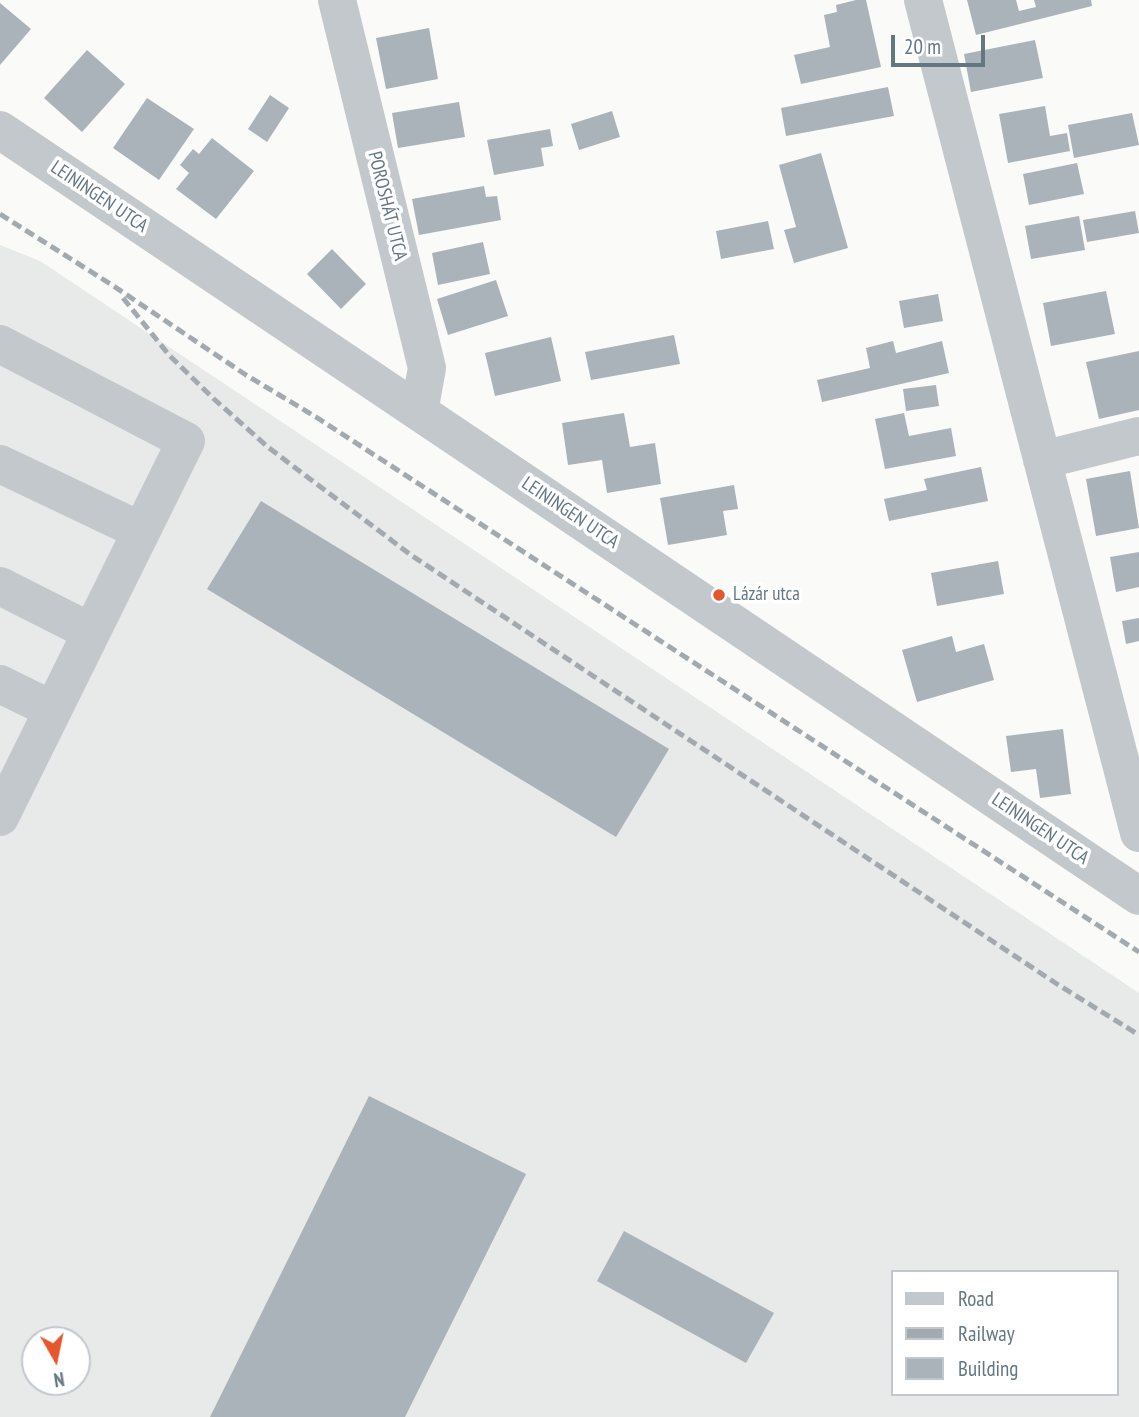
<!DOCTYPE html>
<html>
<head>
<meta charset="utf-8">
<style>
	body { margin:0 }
	#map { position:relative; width:1139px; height:1417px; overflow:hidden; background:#fafaf8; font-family:"PT Sans Narrow",sans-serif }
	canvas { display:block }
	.legend { position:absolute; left:891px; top:1270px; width:228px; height:126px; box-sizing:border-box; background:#fff; border:2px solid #c1c8cd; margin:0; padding:9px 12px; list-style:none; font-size:21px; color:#657683 }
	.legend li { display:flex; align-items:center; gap:14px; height:35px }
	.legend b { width:35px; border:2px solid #c1c8cd }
	.north { position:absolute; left:21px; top:1326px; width:70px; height:70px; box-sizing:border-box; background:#fff; border:2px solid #c1c8cd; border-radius:50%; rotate:171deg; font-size:19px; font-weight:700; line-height:28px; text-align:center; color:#657683 }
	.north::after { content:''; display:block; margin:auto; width:24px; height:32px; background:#e4572e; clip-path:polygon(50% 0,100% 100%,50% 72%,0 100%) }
	.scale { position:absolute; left:891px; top:35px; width:94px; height:32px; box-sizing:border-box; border:4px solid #657683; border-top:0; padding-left:9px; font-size:21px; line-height:24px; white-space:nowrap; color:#657683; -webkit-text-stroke:5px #fff; paint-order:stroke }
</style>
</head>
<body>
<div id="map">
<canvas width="1139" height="1417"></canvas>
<ul class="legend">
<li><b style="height:9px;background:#c3c8cc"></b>Road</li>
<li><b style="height:9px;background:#a2aab0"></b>Railway</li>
<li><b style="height:19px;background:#aab3b9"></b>Building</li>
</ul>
<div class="north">N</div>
<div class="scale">20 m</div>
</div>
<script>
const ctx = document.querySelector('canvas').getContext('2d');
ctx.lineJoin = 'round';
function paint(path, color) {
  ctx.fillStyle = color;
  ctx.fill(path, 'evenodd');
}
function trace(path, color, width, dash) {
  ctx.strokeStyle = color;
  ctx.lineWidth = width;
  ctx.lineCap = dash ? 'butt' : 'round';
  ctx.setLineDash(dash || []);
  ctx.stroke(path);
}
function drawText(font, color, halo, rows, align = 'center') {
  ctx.font = font + ' "PT Sans Narrow",sans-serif';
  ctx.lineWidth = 7;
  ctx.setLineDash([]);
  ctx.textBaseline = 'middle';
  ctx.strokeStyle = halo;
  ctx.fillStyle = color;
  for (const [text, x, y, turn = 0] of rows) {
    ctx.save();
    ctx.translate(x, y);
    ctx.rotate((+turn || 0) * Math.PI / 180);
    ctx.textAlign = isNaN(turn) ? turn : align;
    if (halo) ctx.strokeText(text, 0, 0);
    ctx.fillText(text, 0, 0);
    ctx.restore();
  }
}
paint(new Path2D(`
	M0,245L40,261L1139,993V1417H0ZM892,1272H1116V1394H892ZM35,1340H77V1382H35Z`), '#e8e9e9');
paint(new Path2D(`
	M856,0H866L881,67L801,84L794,55L830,47L824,15L837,12L836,5Z
	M967,0H1016L1019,11L1036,7L1034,0H1091L1092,6L976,35Z
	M0,3L31,29L0,65Z
	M429,28L438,79L386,89L376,38Z
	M1035,40L1043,78L971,92L964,54Z
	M87,50L125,84L82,132L44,98Z
	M888,87L894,116L786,136L781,108Z
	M270,95L289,108L267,142L248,129Z
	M147,98L194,129L159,180L113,148Z
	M459,102L465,137L398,148L392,113Z
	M1045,106L1050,136L1067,133L1070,151L1008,163L999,114Z
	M612,111L620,137L579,150L571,124Z
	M1132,113L1139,145L1074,158L1068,125Z
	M550,129L553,146L541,148L544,166L494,175L487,140Z
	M212,138L254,171L216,219L176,189L189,173L180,165L193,149L199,154Z
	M821,153L848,248L794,263L784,230L796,227L779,165Z
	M1077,163L1084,194L1029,205L1023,174Z
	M484,186L486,197L497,196L501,220L419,235L412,199Z
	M1135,211L1139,233L1087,242L1083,220Z
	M1079,216L1085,250L1031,259L1025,226Z
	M768,221L774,249L721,259L716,231Z
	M483,242L490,274L438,285L432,253Z
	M332,249L366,284L341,309L307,274Z
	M496,280L508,316L448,335L437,299Z
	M1106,291L1115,334L1051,346L1043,303Z
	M938,294L943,321L904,328L899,301Z
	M674,335L680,364L591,380L585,352Z
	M551,337L561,381L495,396L485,353Z
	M893,341L896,353L942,341L949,373L822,402L817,380L870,368L866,348Z
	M1139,351V410L1099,419L1086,362Z
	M936,385L939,406L906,411L903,389Z
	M624,413L630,447L655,443L661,484L607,493L602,460L568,465L562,423Z
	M904,413L909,436L951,428L956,456L885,469L875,419Z
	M981,467L988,501L889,521L884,499L927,490L924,479Z
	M1130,471L1139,528L1096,536L1086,479Z
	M734,485L738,509L723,511L727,535L668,545L660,498Z
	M261,501L669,749L616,837L207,589Z
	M1139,552V587L1116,592L1110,557Z
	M998,561L1004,594L937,606L931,573Z
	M1139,618V641L1126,644L1122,621Z
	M952,636L956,652L984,644L994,680L917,702L902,650Z
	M1063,729L1071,794L1040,798L1036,769L1011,772L1006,736Z
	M369,1096L526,1174L405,1417H210Z
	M624,1231L774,1313L746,1363L597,1281Z`), '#aab3b9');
trace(new Path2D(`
	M337,0L427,368L419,412
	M923,0L1139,833
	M0,130L1139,896
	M0,344L186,441L0,817
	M1042,460L1139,436
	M0,464L141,531
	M0,586L91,632
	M0,684L53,710`), '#c3c8cc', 38);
trace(new Path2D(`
	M0,214L112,285L246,375L316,417L1139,952
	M123,298L169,355L214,399L269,448L411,555L1057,984L1139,1035`), '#a2aab0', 5, [10, 5]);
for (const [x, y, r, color] of [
	[719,595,7,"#e4572e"]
]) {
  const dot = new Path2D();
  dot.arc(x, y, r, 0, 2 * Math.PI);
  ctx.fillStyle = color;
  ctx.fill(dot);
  trace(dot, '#fff', 2.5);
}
drawText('19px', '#657683', '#fff', [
	["LEININGEN UTCA",99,197,34],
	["POROSHÁT UTCA",387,206,76],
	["LEININGEN UTCA",570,513,34],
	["LEININGEN UTCA",1040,829,34]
]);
drawText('19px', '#657683', '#fff', [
	["Lázár utca",733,595]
], 'left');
</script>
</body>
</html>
